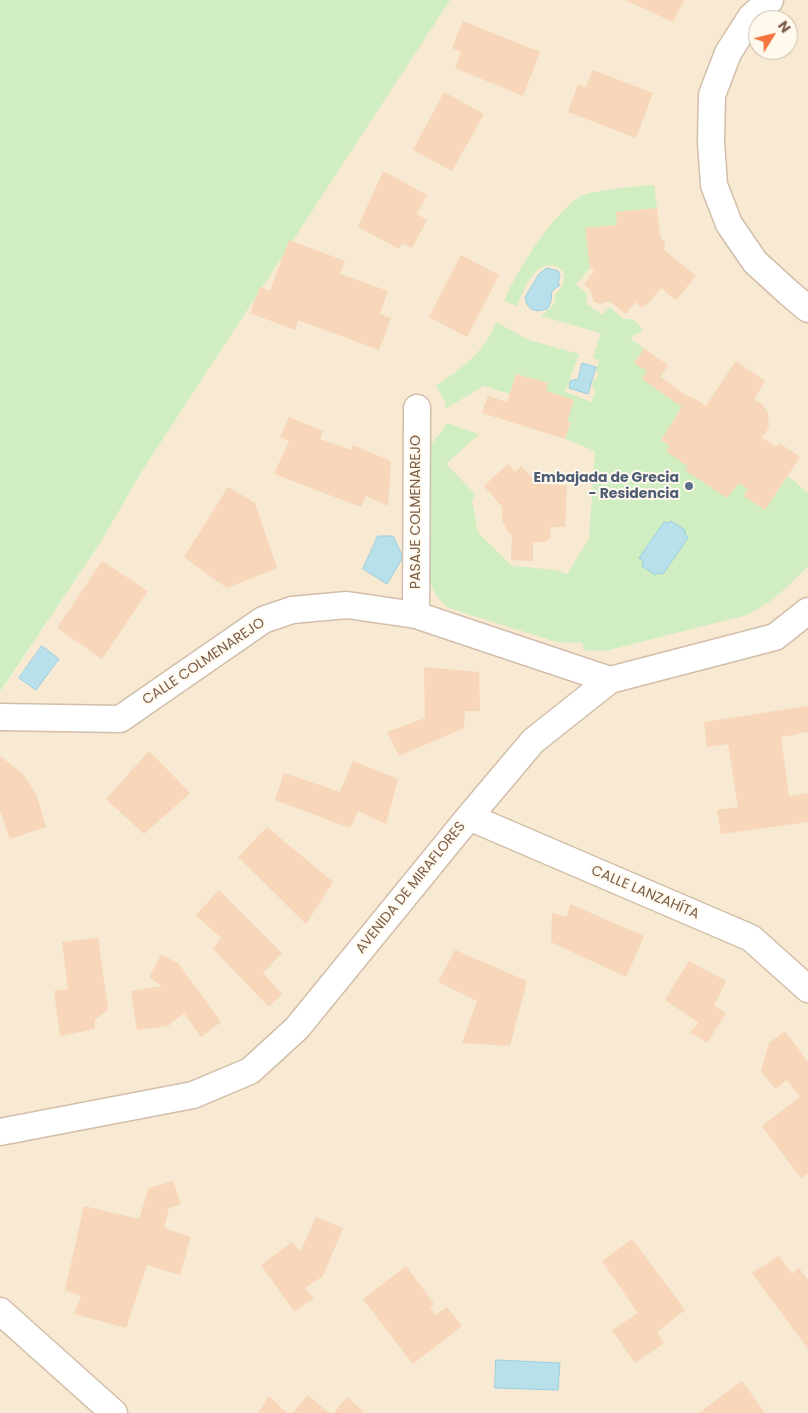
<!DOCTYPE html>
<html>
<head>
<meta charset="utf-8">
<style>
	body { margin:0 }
	#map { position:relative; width:808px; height:1413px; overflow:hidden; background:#fff6e5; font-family:Poppins,sans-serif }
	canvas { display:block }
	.north { position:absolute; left:748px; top:10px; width:50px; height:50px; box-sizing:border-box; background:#fff9ee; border:1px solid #cabbab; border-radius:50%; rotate:54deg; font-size:14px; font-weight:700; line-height:20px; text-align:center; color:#7b5d47 }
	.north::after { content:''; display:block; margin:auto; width:18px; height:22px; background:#f5733d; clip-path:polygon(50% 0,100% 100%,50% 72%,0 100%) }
</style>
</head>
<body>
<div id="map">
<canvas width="808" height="1413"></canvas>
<div class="north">N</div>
</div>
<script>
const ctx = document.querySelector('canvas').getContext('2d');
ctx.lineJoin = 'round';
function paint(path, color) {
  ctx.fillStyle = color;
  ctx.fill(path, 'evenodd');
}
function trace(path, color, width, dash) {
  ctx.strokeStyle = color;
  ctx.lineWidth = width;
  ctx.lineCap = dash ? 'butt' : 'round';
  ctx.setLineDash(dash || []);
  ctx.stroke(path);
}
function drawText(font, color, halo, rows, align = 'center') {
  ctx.font = font + ' Poppins,sans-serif';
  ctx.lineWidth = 4;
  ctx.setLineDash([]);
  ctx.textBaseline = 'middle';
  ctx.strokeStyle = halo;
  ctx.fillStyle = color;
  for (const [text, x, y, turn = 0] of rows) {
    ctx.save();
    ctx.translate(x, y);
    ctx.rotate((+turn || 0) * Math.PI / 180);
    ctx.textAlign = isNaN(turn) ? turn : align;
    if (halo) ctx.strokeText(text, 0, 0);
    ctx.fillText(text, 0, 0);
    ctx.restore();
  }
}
paint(new Path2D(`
	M448,0H808V1413H0V693L102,540L142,471ZM758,20H788V50H758Z`), '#f7e9d2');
paint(new Path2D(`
	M0,0H450L142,471L102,540L0,692Z
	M654,185L657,208L616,212L617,225L585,228L590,268L576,285L587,294V304L602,315L610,307L623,319H633L643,330L630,338L644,349L634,363L647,371L642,379L682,407L661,440L670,446L667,451L688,467L686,470L739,483L748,489L744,496L765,510L788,476L808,493V566C787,587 774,601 747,615L605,651L583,650V643L557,642L449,608C438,600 434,593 430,581L429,448C434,439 442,433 446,423L479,434L446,464L475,494L472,501L477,523L475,525L481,536L512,566L556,570L567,574L589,539L595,451L565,439L570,423L567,421L573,400L546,391L548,383L516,374L510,394L484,386L445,409V401L436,386C462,368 485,352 496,322L529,340L579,354L565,392L592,402L595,393L592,384L599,374L596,371L599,360L593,358L601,333L541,316L555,303V295L563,285L564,272C540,250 524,287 517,306L504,301C517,270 553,213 581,196C589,191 641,186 654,185Z`), '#d0eec1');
const water = new Path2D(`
	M547,268L558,271L560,276L558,284L560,285L552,291L551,301L548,308C536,314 527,310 525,297L539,274Z
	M582,363L596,367L588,394L569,388L570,381L578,379Z
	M671,521L685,530V533L688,538L663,574L659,573L655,575L642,566L643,561L639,558L664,522L669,523Z
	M378,536H393L403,557L387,584L363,569Z
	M42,646L59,659L36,690L19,678Z
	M496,1360L560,1363L558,1390L495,1388Z`);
paint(water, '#b7e0eb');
trace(water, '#9ccfde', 1);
paint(new Path2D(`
	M625,0H684L673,22Z
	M463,21L540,52L523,96L455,68L461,52L452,48Z
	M593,70L653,93L636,138L568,112L578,84L586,87Z
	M444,92L484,114L452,171L413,150Z
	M383,171L427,195L417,214L427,220L412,248L402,243L399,249L358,227Z
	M657,208L660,236L665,243L664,250L696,276L676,300L661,288L647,305L645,303L642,308L635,302L626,314L609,301L600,304L594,302L590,290L584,285L594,271L590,268L585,228L617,225L616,212Z
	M289,240L345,261L340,274L388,291L380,314L391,318L379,350L298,320L295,330L250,313L260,287L270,291Z
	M461,255L499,275L467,337L429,317Z
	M644,349L668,365L660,377L689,397L690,396L706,406L736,361L765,381L754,400L762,404L768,413L769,427L765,434L761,437L776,447L779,443L800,457L765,510L744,496L748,489L739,483L727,498L685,470L688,467L666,451L670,446L661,440L682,407L642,379L647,371L634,363Z
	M516,374L548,383L546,391L574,400L567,421L571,423L565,439L482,413L488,396L507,402Z
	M289,417L323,431L320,439L351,450L353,445L391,461L388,506L366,496L361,507L274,474L289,441L280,437Z
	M508,464L515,472L521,466L538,484L567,485L565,527H551L550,538L545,542H533V561L511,560L512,535L508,532L502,520V507L484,486Z
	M228,487L255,503L277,568L227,588L184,557Z
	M102,561L148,591L102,659L57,628Z
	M424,667L479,672L480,711H465L464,728L399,756L387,732L425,718Z
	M808,706V732L781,737L789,796L808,793V822L721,834L717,810L738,807L728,744L707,747L704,722Z
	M149,751L190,793L144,834L106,799Z
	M0,756L24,775L36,794L46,827L10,839L0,810Z
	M353,761L398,779L386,824L358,811L350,828L275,800L284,773L340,792Z
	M267,827L333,882L306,924L238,857Z
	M219,890L282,953L263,973L282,994L269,1007L213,949L221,938L196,915Z
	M570,904L644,936L626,977L551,942L552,913L567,917Z
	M98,938L108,1009L95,1020V1029L60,1036L54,991L68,989L62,942Z
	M455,950L527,981L510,1046L462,1043L477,1001L438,982Z
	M161,955L178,963L221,1022L201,1037L184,1013L168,1026L137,1030L131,991L162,986L149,977Z
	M689,961L726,981L714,1006L726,1013L707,1043L690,1032L699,1023L665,1000Z
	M785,1031L808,1062V1173L801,1178L762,1126L800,1097L787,1080L775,1089L761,1071L769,1043Z
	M173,1181L181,1204L169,1208L164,1228L191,1237L180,1275L147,1265L126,1328L74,1314L81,1296L65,1290L84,1206L139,1219L149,1188Z
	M316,1217L343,1228L323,1276L305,1288L314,1299L294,1311L261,1265L292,1242L300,1252Z
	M632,1239L685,1310L657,1332L664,1343L635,1363L612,1330L638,1313L602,1261Z
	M779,1256L792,1274L799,1268L808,1280V1349L752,1273Z
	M406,1266L434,1304L430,1307L436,1315L447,1307L462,1326L413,1364L363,1299Z
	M742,1381L765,1413H699Z
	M308,1395L329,1413H293Z
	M269,1396L287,1413H258Z
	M347,1397L363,1411L361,1413H334Z`), '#f7d6b9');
const minor = new Path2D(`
	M770,0L751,17L728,53L712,95L711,142L714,185L729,224L755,262L789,293L808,309
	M416,615L417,408
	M0,717L120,719L263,620L292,610L347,605L416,615L610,680
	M469,817L751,938L808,989
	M0,1132L193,1095L250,1071L297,1028L469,817L533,741L610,680L775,637L808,611
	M0,1311L114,1413`);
trace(minor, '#d2bea9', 29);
trace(minor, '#fff', 26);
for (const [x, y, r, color] of [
	[689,486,5,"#5c6f8a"]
]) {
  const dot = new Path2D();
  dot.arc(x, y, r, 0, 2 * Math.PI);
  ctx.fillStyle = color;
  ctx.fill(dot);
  trace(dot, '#fff9ee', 2);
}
drawText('bold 14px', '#4e5e75', '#fff9ee', [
	["Embajada de Grecia",679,478],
	["- Residencia",679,494]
], 'right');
drawText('14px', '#7b5d47', '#fff9ee', [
	["PASAJE COLMENAREJO",416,512,-90],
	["CALLE COLMENAREJO",204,662,-34],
	["AVENIDA DE MIRAFLORES",411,888,-51],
	["CALLE LANZAHÍTA",645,893,23]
]);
</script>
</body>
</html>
